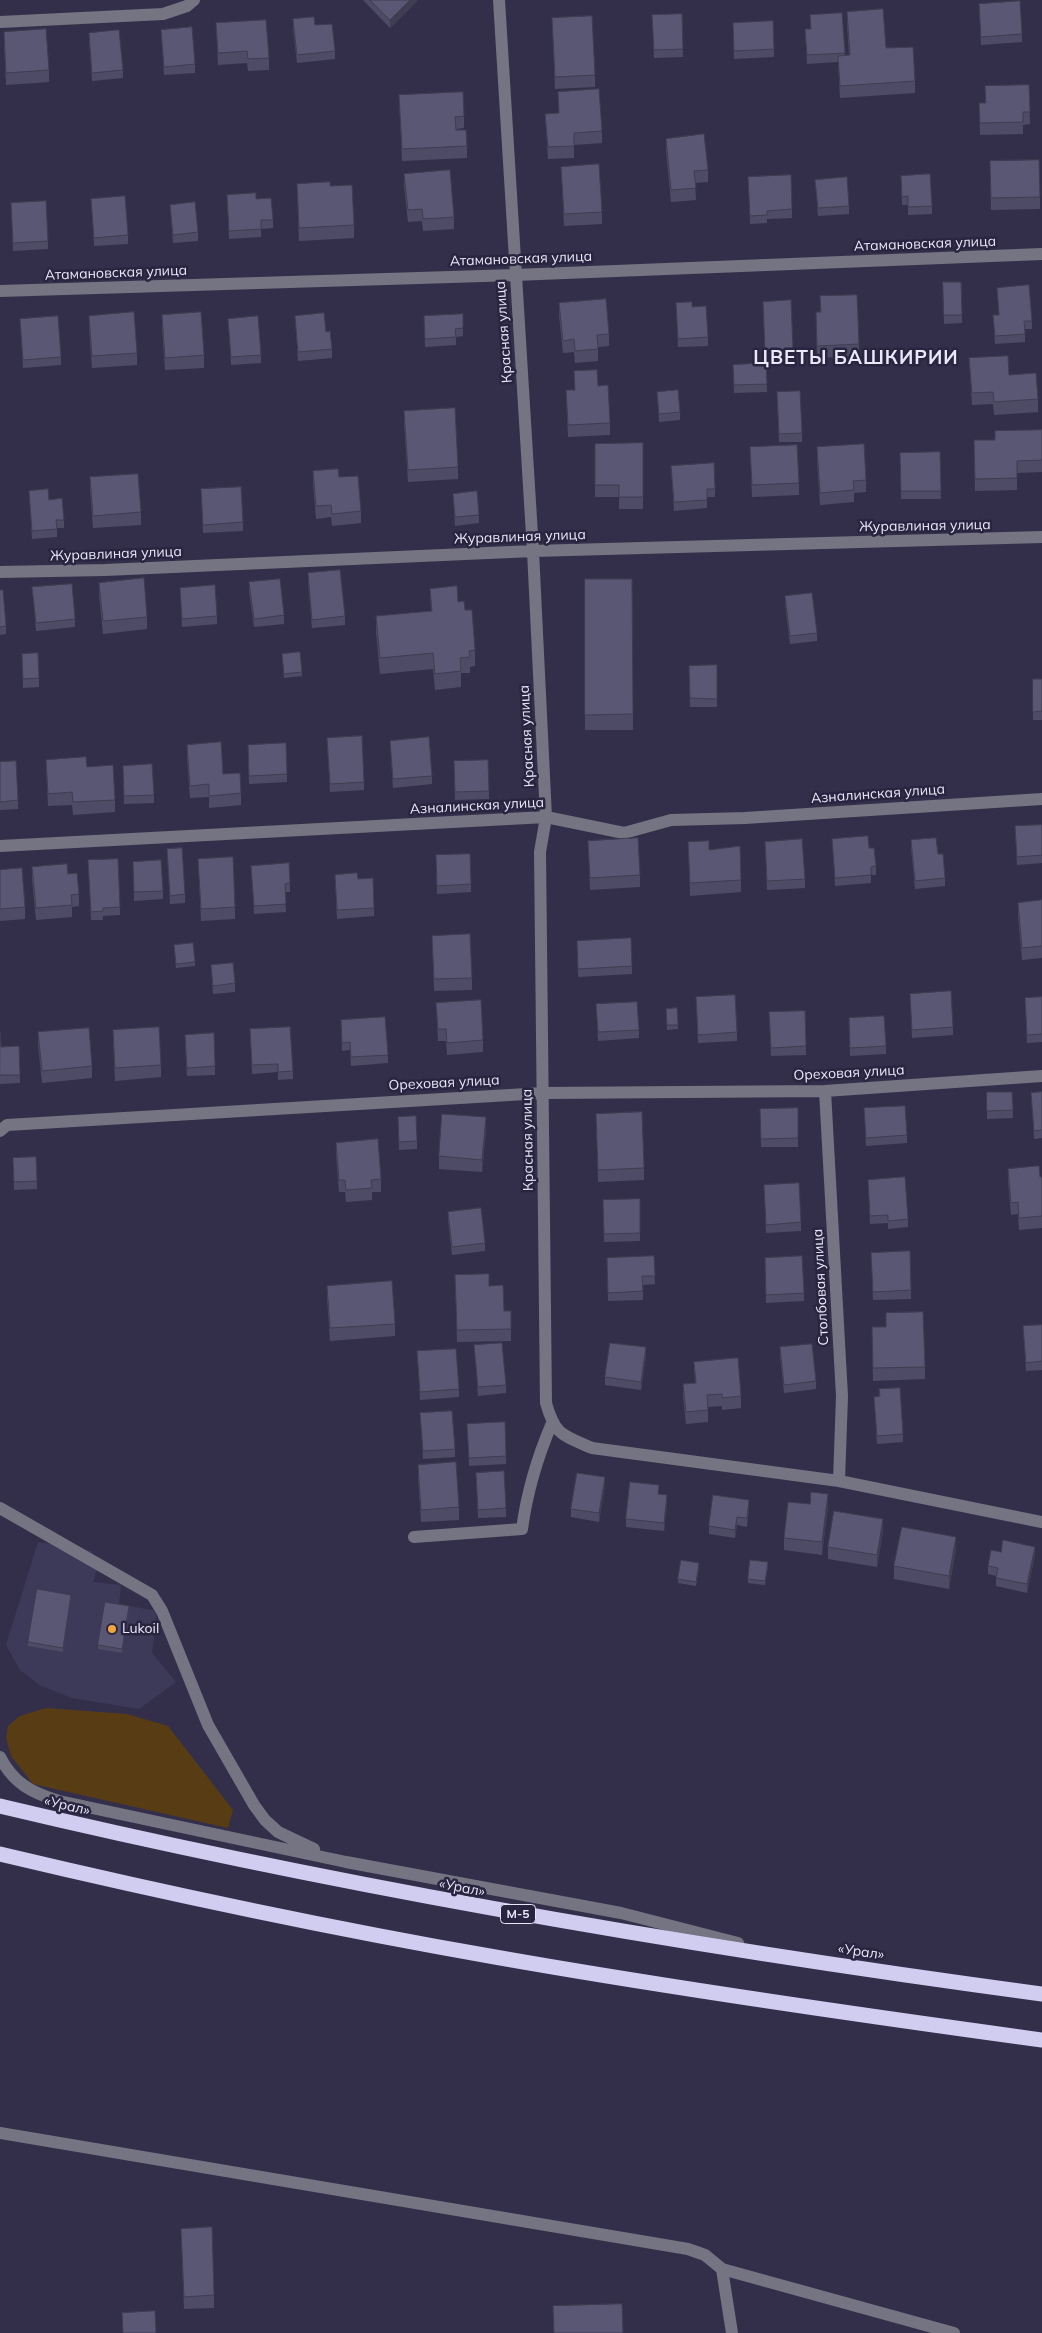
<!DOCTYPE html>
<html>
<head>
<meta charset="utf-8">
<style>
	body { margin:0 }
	canvas { display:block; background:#332f4a }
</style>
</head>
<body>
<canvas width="1042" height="2333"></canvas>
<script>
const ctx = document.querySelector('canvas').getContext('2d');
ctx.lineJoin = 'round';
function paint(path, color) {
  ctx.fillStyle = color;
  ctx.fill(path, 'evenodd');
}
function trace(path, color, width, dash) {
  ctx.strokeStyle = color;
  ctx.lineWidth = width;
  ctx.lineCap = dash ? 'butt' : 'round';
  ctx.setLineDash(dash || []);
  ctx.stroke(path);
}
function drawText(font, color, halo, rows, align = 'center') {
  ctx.font = font + ' Mulish,sans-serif';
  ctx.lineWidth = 5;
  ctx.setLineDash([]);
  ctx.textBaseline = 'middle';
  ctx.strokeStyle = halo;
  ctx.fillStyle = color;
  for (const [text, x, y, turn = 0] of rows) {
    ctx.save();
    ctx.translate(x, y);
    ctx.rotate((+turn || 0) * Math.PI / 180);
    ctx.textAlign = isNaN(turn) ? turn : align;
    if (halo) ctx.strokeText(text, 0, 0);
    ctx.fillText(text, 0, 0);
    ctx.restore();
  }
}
paint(new Path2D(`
	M38,1542L91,1551L99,1563L93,1582L121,1585L119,1604L157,1611L152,1653L176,1682L139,1709L72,1698L41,1686L20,1670L6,1645Z`), '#3d3959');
paint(new Path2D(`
	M46,1708L127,1714L168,1726L233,1810L228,1828L33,1784L11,1756L6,1738L8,1726L20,1716Z`), '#583c14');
trace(new Path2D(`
	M499,0L533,551L546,817L540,852L546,1403C555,1435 562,1435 592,1448L839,1481L1042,1522
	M0,22L163,14L187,6L194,0
	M0,291L515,275L1042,254
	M0,572L105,570L533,551L1042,537
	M0,846L546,817L624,833L671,820L745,818L1042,799
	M825,1091L842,1396L839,1481
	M0,1131L7,1125L543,1093L825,1091L1042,1076
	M0,1508L152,1595L162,1611L208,1725L254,1805L265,1820L278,1832L314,1849
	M414,1537L522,1529C527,1492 537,1458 552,1423
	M0,1757C13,1783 32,1793 59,1801L346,1862L621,1913L738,1943
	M0,2133L688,2249L705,2255L722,2269L954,2333
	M722,2269L732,2333`), '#757482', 12);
trace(new Path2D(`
	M0,1806C344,1888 692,1947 1042,1994
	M0,1854C164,1893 329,1928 495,1957C676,1989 859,2015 1042,2040`), '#d0cdf0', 15);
paint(new Path2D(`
	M363,0H417V1L390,28Z
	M979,4L1022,34V42L981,45Z
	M847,12L886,48L915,81V93L840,98L838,62L807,64L805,29H811L810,15L842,13L845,55H849L847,24Z
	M682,14L683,57L654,58L652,15Z
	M552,18L595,75V87L555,89Z
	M293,19L315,25L335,51V59L297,63L293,28Z
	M773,21L774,57L734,59L733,23Z
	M216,23L269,58V70L248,71L247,63L218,65Z
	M161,30L195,64V73L164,75Z
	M4,32L49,70V82L6,85L4,44Z
	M89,33L123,70V78L92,81L89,41Z
	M1029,85L1030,124L1023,125V134L980,135L979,103H985V86Z
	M558,92L602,131V143L574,145V158L548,159L545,114L559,113Z
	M399,95L464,116V128L456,129V130L467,146V158L402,161Z
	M666,139L708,170V182L695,183L696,200L671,202L666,151Z
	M990,161L1040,197V209L991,210Z
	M561,167L602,212V224L564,226Z
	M404,174L454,217V229L423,231L422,221L408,222L404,186Z
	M748,177L792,209V218L767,219V223L750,224Z
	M815,180L849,206V214L818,216Z
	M297,184L330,186L354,225V238L299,241Z
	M901,184L932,206V214L908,215V205H902Z
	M227,195L256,199L273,220V228L261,229V237L229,239Z
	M91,199L128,235V244L94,246Z
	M11,203L48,241V249L13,251Z
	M170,205L198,232V241L173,243Z
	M943,282H961L962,323L944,324Z
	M997,288L1032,321V329H1025V342L995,344L993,315H999Z
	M820,296L859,344V356L817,358L816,312H820Z
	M763,302L793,349V357L765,359Z
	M559,303L609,334V346L598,347V361L575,363L574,352L563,353L559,315Z
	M676,303L692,307L708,337V346L678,347Z
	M162,315L204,355V368L165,370L162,328Z
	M89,316L137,353V365L92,368L89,328Z
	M295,316L326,332L332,349V358L298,361Z
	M424,316L463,328V336L456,337V345L425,347Z
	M20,319L61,357V365L23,368Z
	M228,319L261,355V363L231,365Z
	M969,358L1009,375L1038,399V412L994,415L993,404L972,405Z
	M766,363L767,392L734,393L733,365Z
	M574,371L610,423V435L568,437L566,390H575Z
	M657,392L680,412V420L659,422Z
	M777,392L802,433V442H779Z
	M404,411L458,467V479L408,482L404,423Z
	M1042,430V472L1017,473V490L975,491L974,440H995Z
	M643,443V509H619V497H595V444Z
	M750,447L799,483V495L752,497Z
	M817,447L866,480V492L854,493V502L820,505L817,460Z
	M940,452L941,499H901L900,453Z
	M671,466L715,489V497H707V508L674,511Z
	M313,471L339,477L361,511V523L332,526L331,517L316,519L313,484Z
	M90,477L141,512V525L93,528L90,489Z
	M201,489L243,522V531L203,533Z
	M29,491L49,500L64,520V528H57V537L32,539Z
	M453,494L479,515V523L455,526Z
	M308,573L345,616V625L312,628L308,582Z
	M585,579H632L633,730H585Z
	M249,582L284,615V624L254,627L249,591Z
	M99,583L147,617V629L103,634L99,595Z
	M32,587L75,619V627L36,631Z
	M180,588L217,616V624L182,627Z
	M430,589L458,602L465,610L475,650V666L470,667V673H461V687L435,690L433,669L380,674L376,632V616L431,611Z
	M0,590L6,626V634L0,635Z
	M785,596L817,633V641L790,644L785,604Z
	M22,654L39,678V687L23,688Z
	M282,654L302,672V676L284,678Z
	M717,665V707H690L689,666Z
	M1033,679H1042V720H1033Z
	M327,738L364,782V790L330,792Z
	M390,741L432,776V784L393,788Z
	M187,745L241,793V805L209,808V797L190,798L187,757Z
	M248,753L287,774V782L249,784Z
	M46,760L87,767L115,800V812L73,815L72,805L48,806Z
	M0,762L18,800V809L0,810Z
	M123,766L154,795V803L124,804Z
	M454,769L489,791V799L455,800Z
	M1042,825V863L1017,865L1015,826Z
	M832,839L869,848L876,866V875H871V883L835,886Z
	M911,840L938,854L945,878V886L915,889L911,848Z
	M588,841L640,875V887L590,890Z
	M688,842L709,850L741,880V892L690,896Z
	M765,842L805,879V888L767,890Z
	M167,849L185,894V903L170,904Z
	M436,855L471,884V892L437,894Z
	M198,859L235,907V919L201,921Z
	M88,860L120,907V915L103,916V920H91Z
	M133,862L163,891V899L134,901Z
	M251,866L290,883V892H285L286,912L254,914Z
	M32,867L68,874L79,894V906L72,907V917L36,920L32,879Z
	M0,870L25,907V919L0,921Z
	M335,875L374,908V916L337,919Z
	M1042,900V958L1022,960L1018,915V903Z
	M432,936L472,978V990L434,991Z
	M577,941L632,966V974L578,977Z
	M174,945L195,962V966L176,968Z
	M211,965L235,983V992L213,994Z
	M910,994L953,1027V1035L912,1038Z
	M696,997L737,1032V1041L698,1043Z
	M1042,997V1042L1027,1043L1025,998Z
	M436,1003L483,1040V1052L447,1055L446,1041H438Z
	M596,1004L639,1030V1038L598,1041Z
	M677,1008L678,1029L667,1030L666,1009Z
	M805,1011L806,1055L771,1056L769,1012Z
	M849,1018L886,1046V1054L850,1056Z
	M341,1020L388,1055V1063L351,1066L350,1050L342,1051Z
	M250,1029L293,1071V1079L278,1080V1072L252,1074Z
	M113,1030L161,1065V1077L115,1081L113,1042Z
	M0,1032L1,1047L20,1075V1083L0,1084Z
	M38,1032L92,1066V1078L42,1083L38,1044Z
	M185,1043L215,1066V1075L187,1076Z
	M987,1092H1012L1013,1118L987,1119Z
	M1042,1092V1138L1034,1139L1031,1093Z
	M864,1108L907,1135V1143L866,1146Z
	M760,1109L798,1138V1147H761Z
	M596,1114L644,1168V1180L598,1182Z
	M398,1125L417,1141V1149L399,1150Z
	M486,1129L482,1172L439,1169V1156Z
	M336,1143L381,1179V1192H372V1200L346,1202L345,1192H339L336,1155Z
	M36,1157L37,1189L14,1190L13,1158Z
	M1008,1169L1042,1177V1228L1019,1230L1018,1214L1011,1215L1008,1181Z
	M868,1180L908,1219V1227L888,1229V1223L870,1224Z
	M764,1185L801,1222V1231L766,1233Z
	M640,1199V1241L604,1242L603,1200Z
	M448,1212L485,1243V1251L452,1255L448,1220Z
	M871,1253L911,1290V1299L873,1300Z
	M654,1256L655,1284L643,1285V1300L608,1301L607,1258Z
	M765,1266L804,1293V1301L766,1303Z
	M455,1275L489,1286L504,1311H511V1341L457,1342Z
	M327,1286L395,1324V1336L330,1341L327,1298Z
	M1042,1325V1370L1026,1371L1023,1326Z
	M872,1327H886L925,1367V1379L873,1381Z
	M474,1345L506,1385V1393L478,1396Z
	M780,1347L816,1381V1389L784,1393L780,1356Z
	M417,1351L459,1389V1397L420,1400Z
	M646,1356L641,1390L605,1385V1377Z
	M694,1362L741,1396V1408L722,1410V1406L708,1407V1422L686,1424L683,1396V1384L695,1383Z
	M879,1389L903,1434V1442L877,1444L874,1397L879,1396Z
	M420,1413L455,1449V1457L423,1459Z
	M467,1424L506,1456V1464L469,1466Z
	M418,1465L459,1507V1520L421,1522L418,1477Z
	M476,1473L506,1508V1517L478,1518Z
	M605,1485L599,1522L571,1517V1509Z
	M659,1494L667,1503L664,1531L626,1527V1519Z
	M828,1506L822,1555L784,1550V1538Z
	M749,1508L747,1527L737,1525L735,1538L709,1534V1526Z
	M883,1531L877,1567L828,1559V1547Z
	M956,1549L949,1589L894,1579V1566Z
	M1035,1555L1027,1593L996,1586V1576L988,1574V1566Z
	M768,1566L765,1585L748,1583V1579Z
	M699,1567L696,1586L678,1583V1579Z
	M71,1599L63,1652L28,1646V1642Z
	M129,1610L122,1653L98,1649V1645Z
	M181,2229L214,2295V2308L184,2309Z`), '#4d4b65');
paint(new Path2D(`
	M410,0H417V1L390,28V20Z
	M486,1117V1129L482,1172V1160Z
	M646,1347V1356L641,1390V1382Z
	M605,1477V1485L599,1522V1513Z
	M828,1494V1506L822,1555V1542Z
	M667,1495V1503L664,1531V1523Z
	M749,1500V1508L747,1527V1518Z
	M737,1517V1525L735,1538V1530Z
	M883,1519V1531L877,1567V1555Z
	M956,1537V1549L949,1589V1576Z
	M1035,1547V1555L1027,1593V1584Z
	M71,1595V1599L63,1652V1648Z
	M129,1606V1610L122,1653V1649Z`), '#3f3d52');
const building = new Path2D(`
	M370,0H410L390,20Z
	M1020,1L1022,34L981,37L979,4Z
	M883,9L886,48L913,47L915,81L840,86L838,56L850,55L847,12Z
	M842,13L845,53L807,55L805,29H811L810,15Z
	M682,14L683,49L654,50L652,15Z
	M592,16L595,75L555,77L552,18Z
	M314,17L315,25L332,24L335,51L297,55L293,19Z
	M266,20L269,58L248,59L247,51L218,53L216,23Z
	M773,21L774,49L734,51L733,23Z
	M192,27L195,64L164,67L161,30Z
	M46,29L49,70L6,73L4,32Z
	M119,30L123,70L92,73L89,33Z
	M1029,85L1030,112H1023V122L980,123L979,103H986L985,86Z
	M599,89L602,131L574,133V146L548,147L545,114L559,113L558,92Z
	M463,92L464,116L455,117L456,130H466L467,146L402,149L399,95Z
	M704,134L708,170L694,171L696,188L671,190L666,139Z
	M1039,160L1040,197L991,198L990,161Z
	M599,164L602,212L564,214L561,167Z
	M450,170L454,217L423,219L422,209L408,210L404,174Z
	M930,174L932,206L908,207V196L902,197L901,176Z
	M791,175L792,209L767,211V215L750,216L748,177Z
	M847,177L849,206L818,208L815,180Z
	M330,182V186L352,185L354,225L299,228L297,184Z
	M256,193V199L271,198L273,220H261V229L229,231L227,195Z
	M125,196L128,235L94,238L91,199Z
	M46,201L48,241L13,243L11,203Z
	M195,202L198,232L173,235L170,205Z
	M943,282H961L962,315H944Z
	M1029,285L1032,321H1024L1025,334L995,336L993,315H999L997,288Z
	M857,295L859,344L817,346L816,312H821L820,296Z
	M606,299L609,334L597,335L598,349L575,351L574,339L563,341L559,303Z
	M791,300L793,349L765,351L763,302Z
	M692,302V307L706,306L708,337L678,339L676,303Z
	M134,312L137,353L92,356L89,316Z
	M201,312L204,355L165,358L162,315Z
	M324,313L326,332L330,331L332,349L298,352L295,316Z
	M463,314V328L455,329L456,337L425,339L424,316Z
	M58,316L61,357L23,360L20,319Z
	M258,316L261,355L231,357L228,319Z
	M1008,356L1009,375L1036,373L1038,399L994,402L993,392L972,393L969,358Z
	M766,363L767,384L734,385L733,365Z
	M597,370L598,386L608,385L610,423L568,425L566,390H575L574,371Z
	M678,390L680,412L659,414L657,392Z
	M800,391L802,433L779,434L777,392Z
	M455,408L458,467L408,470L404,411Z
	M1042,430V460L1017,461V478L975,479L974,440H995V431Z
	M643,443V497H619V485H595V444Z
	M864,444L866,480L853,481L854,490L820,493L817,447Z
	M797,445L799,483L752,485L750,447Z
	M940,452L941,491H901L900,453Z
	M714,463L715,489H707V500L674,502L671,466Z
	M338,469L339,477L358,476L361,511L332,514L331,505L316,506L313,471Z
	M138,474L141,512L93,516L90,477Z
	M241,487L243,522L203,525L201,489Z
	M48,489L49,500L62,498L64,520H56L57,529L32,531L29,491Z
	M477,491L479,515L455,517L453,494Z
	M340,570L345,616L312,620L308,573Z
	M144,578L147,617L103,621L99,583Z
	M280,579L284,615L254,619L249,582Z
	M585,579H632L633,714L585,715Z
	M72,584L75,619L36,623L32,587Z
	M215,585L217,616L182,619L180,588Z
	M457,586L458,602L464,601L465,610H472L475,650L469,651L470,657L460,658L461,671L435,674L433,653L380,658L376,616L432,611L430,589Z
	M0,590H3L6,626L0,627Z
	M812,593L817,633L790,636L785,596Z
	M300,652L302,672L284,674L282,654Z
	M38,653L39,678L23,679L22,654Z
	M717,665V699L690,698L689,666Z
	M1033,679H1042V711L1033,712Z
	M362,736L364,782L330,784L327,738Z
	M429,737L432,776L393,779L390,741Z
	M221,742L223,774L240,773L241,793L209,796V784L190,786L187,745Z
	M286,743L287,774L249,776L248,745Z
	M86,757L87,767L113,765L115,800L73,802L72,792L48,794L46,760Z
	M488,760L489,791L455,792L454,761Z
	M16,761L18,800L0,802V762Z
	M152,764L154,795L124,796L123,766Z
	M1042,825V855L1017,857L1015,826Z
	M868,836L869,848H874L876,866L871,867V875L835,878L832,839Z
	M638,838L640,875L590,878L588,841Z
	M936,838L938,854H943L945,878L915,881L911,840Z
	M802,839L805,879L767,881L765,842Z
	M709,841V850L740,846L741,880L690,883L688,842Z
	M182,848L185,894L170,896L167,849Z
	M470,854L471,884L437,886L436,855Z
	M233,857L235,907L201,909L198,859Z
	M118,859L120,907L103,908V911L91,912L88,860Z
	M161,860L163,891L134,892L133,862Z
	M289,863L290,883L285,884L286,904L254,906L251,866Z
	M67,864L68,874L77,873L79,894L71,895L72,905L36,908L32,867Z
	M22,868L25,907L0,909V870Z
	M357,873L358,879L373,878L374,908L337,910L335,875Z
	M1042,900V946L1022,948L1018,903Z
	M470,934L472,978L434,979L432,936Z
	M631,938L632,966L578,969L577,941Z
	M193,943L195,962L176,964L174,945Z
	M233,963L235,983L213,986L211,965Z
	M951,991L953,1027L912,1030L910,994Z
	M735,995L737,1032L698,1035L696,997Z
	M1042,997V1034L1027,1035L1025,998Z
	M481,1000L483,1040L447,1043L446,1029H438L436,1003Z
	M637,1002L639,1030L598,1032L596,1004Z
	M677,1008L678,1025H667L666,1009Z
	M805,1011L806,1046L771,1048L769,1012Z
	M884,1016L886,1046L850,1048L849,1018Z
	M385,1017L388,1055L351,1057L350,1042L342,1043L341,1020Z
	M159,1027L161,1065L115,1068L113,1030Z
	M290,1027L293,1071L278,1072V1064L252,1065L250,1029Z
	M89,1028L92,1066L42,1071L38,1032Z
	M0,1032L1,1047L19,1046L20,1075H0Z
	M214,1033L215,1066L187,1068L185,1035Z
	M987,1092H1012L1013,1110L987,1111Z
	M1042,1092V1130L1034,1131L1031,1093Z
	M905,1106L907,1135L866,1138L864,1108Z
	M798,1108V1138L761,1139L760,1109Z
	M642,1112L644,1168L598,1170L596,1114Z
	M442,1114L486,1117L482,1160L439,1156Z
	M416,1116L417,1141L399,1142L398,1117Z
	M378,1139L381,1179L371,1180L372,1188L346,1190L345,1180H339L336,1143Z
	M36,1157L37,1181L14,1182L13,1158Z
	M1039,1166L1040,1177H1042V1216L1019,1218L1018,1202L1011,1203L1008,1169Z
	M905,1177L908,1219L888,1221V1215L870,1216L868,1180Z
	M799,1183L801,1222L766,1225L764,1185Z
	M640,1199V1233L604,1234L603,1200Z
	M481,1208L485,1243L452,1247L448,1212Z
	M910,1251L911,1290L873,1292L871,1253Z
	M654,1256L655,1276H642L643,1291L608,1293L607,1258Z
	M802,1256L804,1293L766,1295L765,1258Z
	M489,1274V1286L503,1285L504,1311H511V1329L457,1330L455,1275Z
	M392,1281L395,1324L330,1328L327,1286Z
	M923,1312L925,1367L873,1368L872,1327H886V1313Z
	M1042,1325V1361L1026,1363L1023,1326Z
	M502,1343L506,1385L478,1387L474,1345Z
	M610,1343L646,1347L641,1382L605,1377Z
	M812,1344L816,1381L784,1385L780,1347Z
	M456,1349L459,1389L420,1392L417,1351Z
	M738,1358L741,1396L722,1398V1394L707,1395L708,1410L686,1412L683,1384L696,1383L694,1362Z
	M900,1388L903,1434L877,1436L874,1397L880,1396L879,1389Z
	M452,1411L455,1449L423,1451L420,1413Z
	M505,1422L506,1456L469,1458L467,1424Z
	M456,1462L459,1507L421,1510L418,1465Z
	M504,1471L506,1508L478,1510L476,1473Z
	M577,1473L605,1477L599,1513L571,1509Z
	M630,1482L659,1485L658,1494L667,1495L664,1523L626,1519Z
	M811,1492L828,1494L822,1542L784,1538L788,1502L810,1504Z
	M713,1495L749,1500L747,1518L737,1517L735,1530L709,1526Z
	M834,1511L883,1519L877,1555L828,1547Z
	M902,1527L956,1537L949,1576L894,1566Z
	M1003,1540L1035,1547L1027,1584L996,1578L998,1568L988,1566L991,1550L1001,1552Z
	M681,1560L699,1563L696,1582L678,1579Z
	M750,1560L768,1562L765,1581L748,1579Z
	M37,1589L71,1595L63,1648L28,1642Z
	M105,1602L129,1606L122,1649L98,1645Z
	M212,2227L214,2295L184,2297L181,2229Z
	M622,2304L623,2333H554L553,2306Z
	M155,2311L156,2333H123L122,2313Z`);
paint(building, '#5a5775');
trace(building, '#3f3d52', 1);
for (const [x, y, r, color] of [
	[112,1629,5,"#efa73d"]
]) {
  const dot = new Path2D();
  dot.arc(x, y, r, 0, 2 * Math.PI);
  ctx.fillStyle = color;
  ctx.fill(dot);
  trace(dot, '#292540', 2);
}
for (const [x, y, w] of [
	[518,1914,35]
]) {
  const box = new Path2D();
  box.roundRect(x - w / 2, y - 9.5, w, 19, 4);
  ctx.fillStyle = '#292540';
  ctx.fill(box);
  trace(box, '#e9e8f9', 1);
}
drawText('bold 12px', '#e9e8f9', null, [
	["М-5",518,1914]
]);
drawText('14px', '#e9e8f9', '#292540', [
	["Атамановская улица",925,244,-2],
	["Атамановская улица",521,259,-2],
	["Атамановская улица",116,273,-2],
	["Красная улица",504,332,-94],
	["Журавлиная улица",925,526,-1],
	["Журавлиная улица",520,537,-2],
	["Журавлиная улица",116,554,-2],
	["Красная улица",527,736,-93],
	["Азналинская улица",878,794,-4],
	["Азналинская улица",477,806,-3],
	["Ореховая улица",849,1073,-3],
	["Ореховая улица",444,1083,-3],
	["Красная улица",528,1140,-91],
	["Столбовая улица",821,1287,-93],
	["«Урал»",67,1806,13],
	["«Урал»",462,1888,11],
	["«Урал»",861,1952,8]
]);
drawText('14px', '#e9e8f9', '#292540', [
	["Lukoil",122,1629]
], 'left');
ctx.letterSpacing = '1px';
drawText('bold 19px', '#e9e8f9', '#292540', [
	["ЦВЕТЫ БАШКИРИИ",856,358]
]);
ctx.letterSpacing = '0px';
</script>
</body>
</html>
